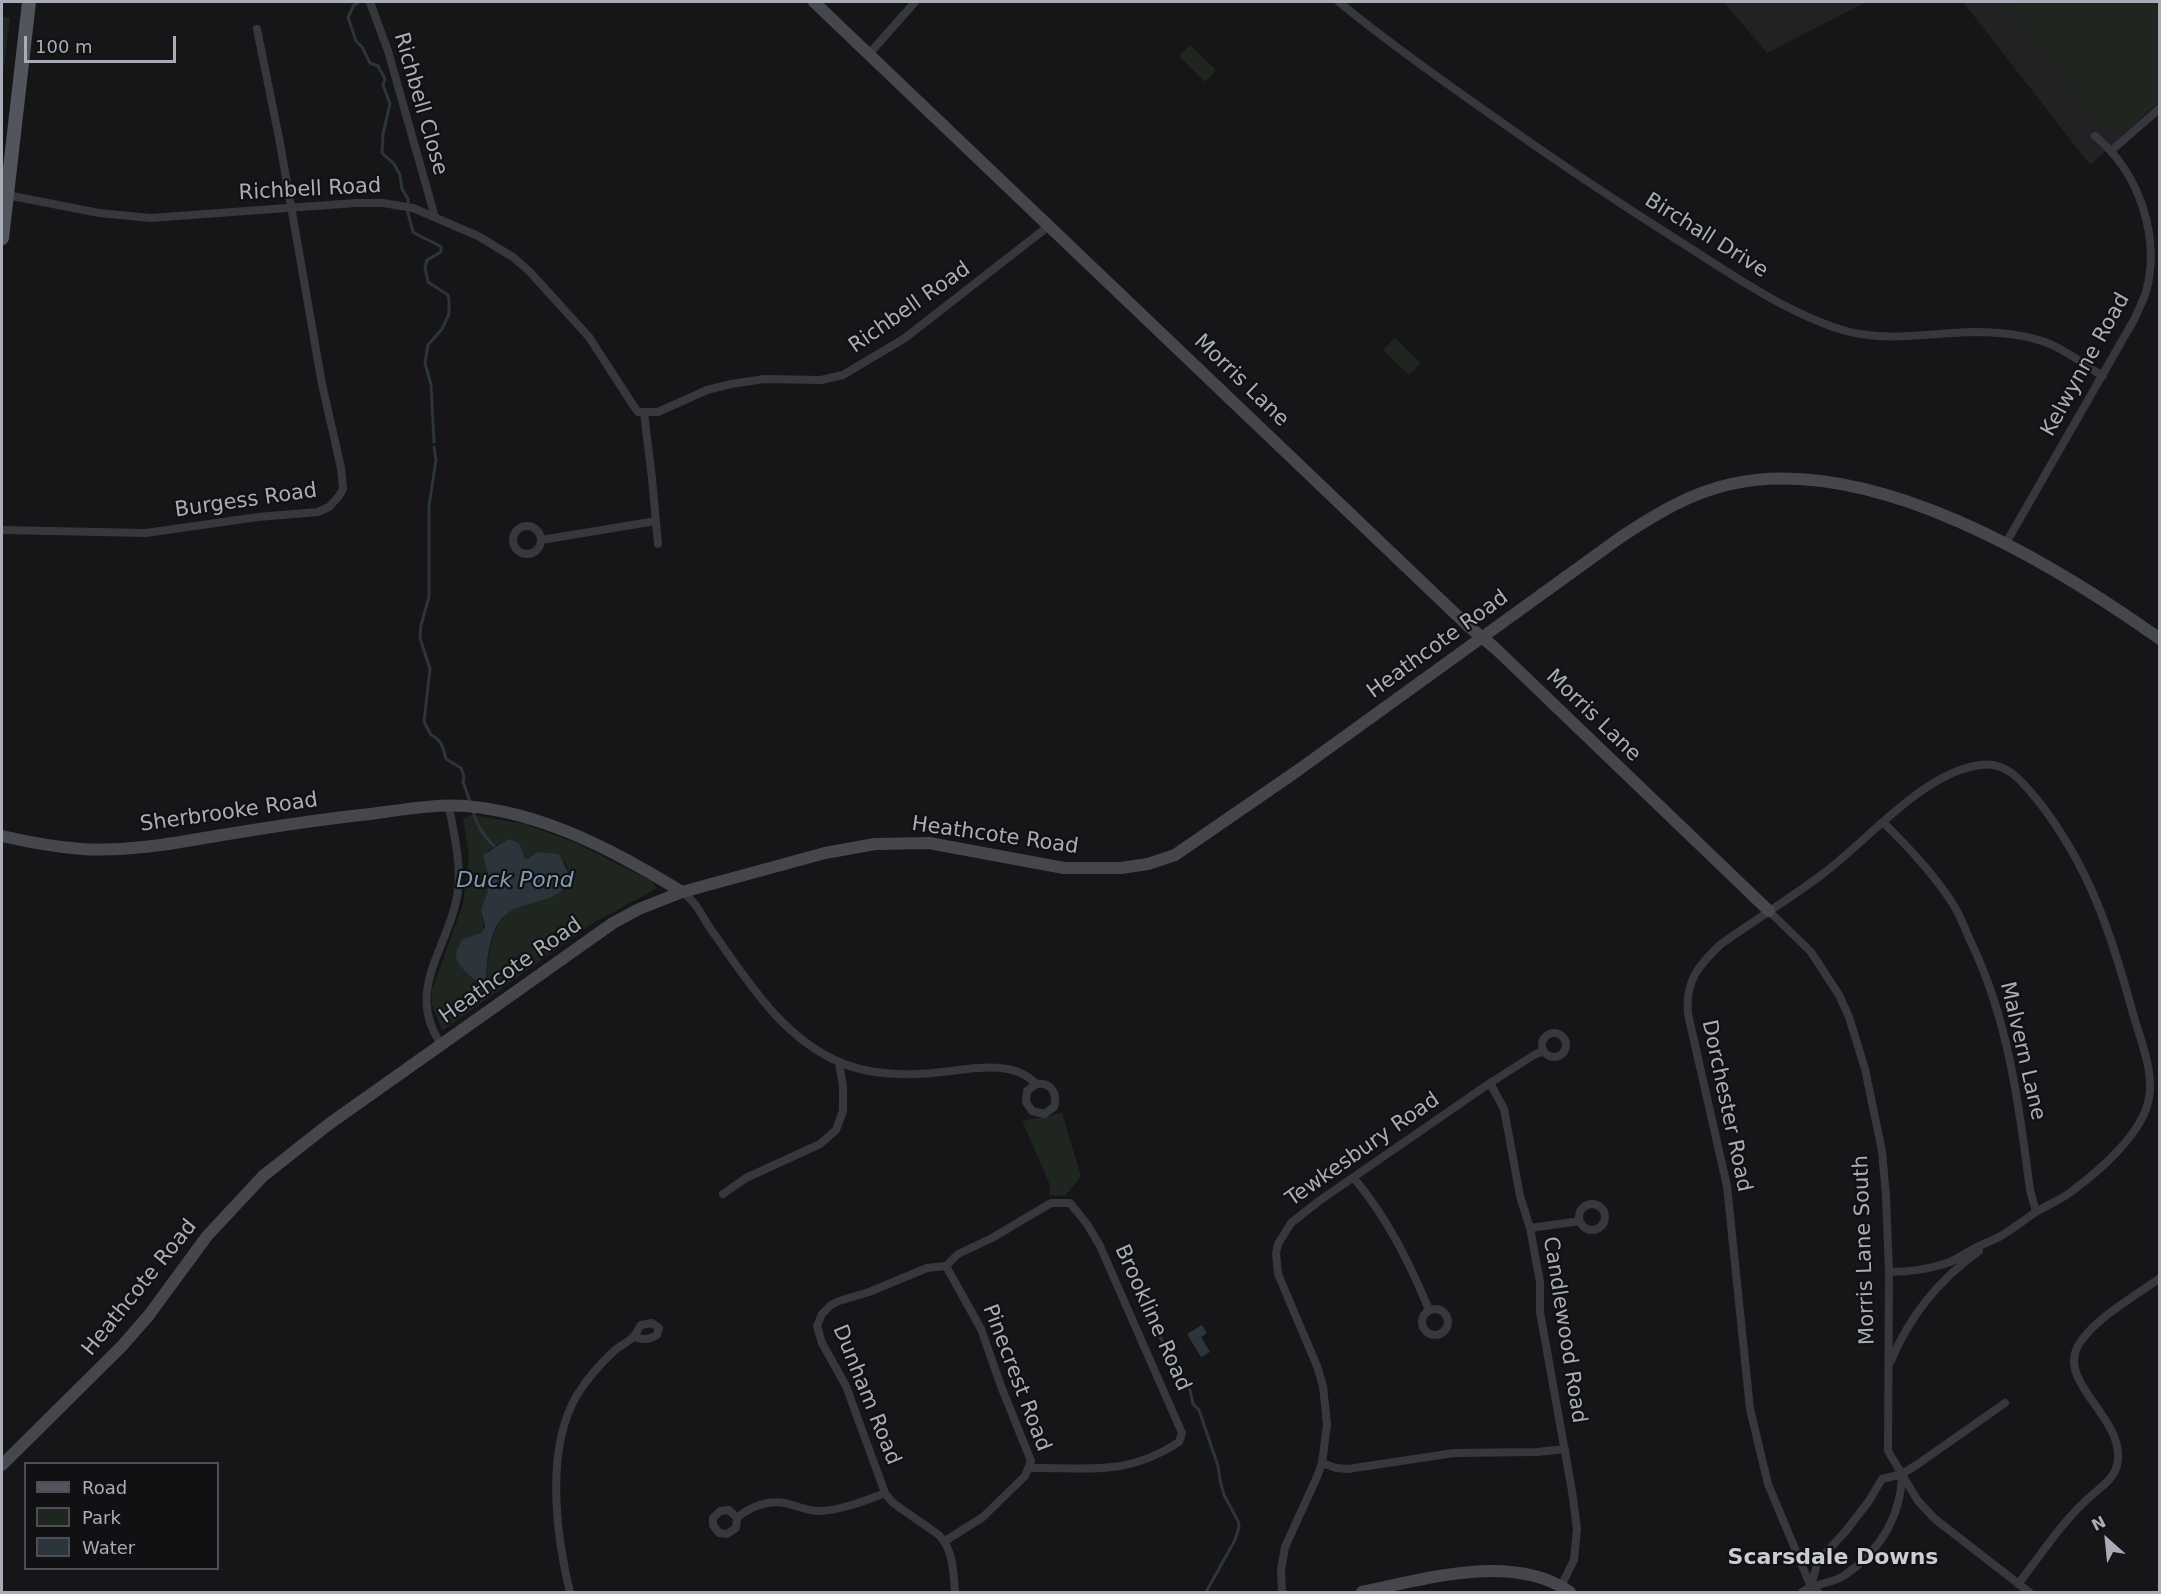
<!DOCTYPE html>
<html>
<head>
<meta charset="utf-8">
<style>
	body { margin:0 }
	#map { position:relative; width:2161px; height:1594px; overflow:hidden; background:#161618; font-family:"DejaVu Sans",sans-serif }
	canvas { display:block }
	.frame { position:absolute; inset:0; border:3px solid #a8adb8; pointer-events:none }
	.legend { position:absolute; left:24px; top:1462px; width:195px; height:108px; box-sizing:border-box; background:#111113; border:2px solid #4d4f55; margin:0; padding:8px 10px; list-style:none; font-size:18px; color:#a8adb8 }
	.legend li { display:flex; align-items:center; gap:12px; height:30px }
	.legend b { width:30px; border:2px solid #4d4f55 }
	.north { position:absolute; left:2077px; top:1510px; width:60px; height:60px; -webkit-text-stroke:4px #111113; paint-order:stroke; rotate:333deg; font-size:16px; font-weight:700; line-height:24px; text-align:center; color:#a8adb8 }
	.north::after { content:''; display:block; margin:auto; width:21px; height:27px; background:#a8adb8; clip-path:polygon(50% 0,100% 100%,50% 72%,0 100%) }
	.scale { position:absolute; left:24px; top:36px; width:152px; height:27px; box-sizing:border-box; border:3px solid #a8adb8; border-top:0; padding-left:8px; font-size:18px; line-height:21px; white-space:nowrap; color:#a8adb8; -webkit-text-stroke:4px #111113; paint-order:stroke }
</style>
</head>
<body>
<div id="map">
<canvas width="2161" height="1594"></canvas>
<div class="frame"></div>
<ul class="legend">
<li><b style="height:8px;background:#53555c"></b>Road</li>
<li><b style="height:16px;background:#1e261f"></b>Park</li>
<li><b style="height:16px;background:#2c353c"></b>Water</li>
</ul>
<div class="north">N</div>
<div class="scale">100 m</div>
</div>
<script>
const ctx = document.querySelector('canvas').getContext('2d');
ctx.lineJoin = 'round';
function paint(path, color) {
  ctx.fillStyle = color;
  ctx.fill(path, 'evenodd');
}
function trace(path, color, width, dash) {
  ctx.strokeStyle = color;
  ctx.lineWidth = width;
  ctx.lineCap = dash ? 'butt' : 'round';
  ctx.setLineDash(dash || []);
  ctx.stroke(path);
}
function drawText(font, color, halo, rows, align = 'center') {
  ctx.font = font + ' "DejaVu Sans",sans-serif';
  ctx.lineWidth = 4.5;
  ctx.setLineDash([]);
  ctx.textBaseline = 'middle';
  ctx.strokeStyle = halo;
  ctx.fillStyle = color;
  for (const [text, x, y, turn = 0] of rows) {
    ctx.save();
    ctx.translate(x, y);
    ctx.rotate((+turn || 0) * Math.PI / 180);
    ctx.textAlign = isNaN(turn) ? turn : align;
    if (halo) ctx.strokeText(text, 0, 0);
    ctx.fillText(text, 0, 0);
    ctx.restore();
  }
}
paint(new Path2D(`
	M1724,2H1866L1767,53Z
	M1963,2H2159V102L2090,165Z`), '#222225');
paint(new Path2D(`
	M2006,2H2159V102L2131,127L2109,134L2040,49Z
	M2,17L10,18L2,82Z
	M1190,45L1216,70L1205,82L1179,56Z
	M1395,338L1421,363L1409,375L1383,350Z
	M472,815L525,824L576,843L653,882L656,889L595,922L442,1031L432,1004V990L463,904L469,857L463,818ZM508,839L521,850L524,858L528,859L535,854L565,862L571,878C561,905 523,899 504,916C491,929 486,965 486,983L475,981L458,962L456,955L459,945L484,930L481,910L488,890L487,851Z
	M1062,1113L1081,1176L1065,1196L1049,1195L1050,1185L1022,1121Z`), '#1e261f');
paint(new Path2D(`
	M508,839L519,843L524,857L528,859L537,852L559,854L571,878C561,905 523,899 504,916C489,930 486,964 486,983L483,985C475,981 456,966 456,955C456,950 460,944 462,940L482,932L485,927L481,910L488,890L489,879L483,855Z
	M1202,1325L1207,1333L1201,1337L1210,1352L1201,1357L1187,1334Z`), '#2c353c');
trace(new Path2D(`
	M359,2L354,5L348,17L356,41L362,47L370,63L378,66L385,79L383,85L390,104L383,134L382,153L394,164L400,175L402,189L408,199V213L413,232C423,239 431,240 441,247V252L427,260L425,267L428,282L448,295L449,300V314L442,329L428,345L425,363L431,385L434,442
	M434,447L436,460L429,506V597L421,625L420,638L430,669L424,722L431,735C442,740 443,748 446,759L461,768L464,776L463,782L471,804
	M473,810C477,826 483,835 494,846
	M1145,1309V1316L1158,1332L1175,1368L1190,1390L1193,1404L1199,1410L1218,1466L1220,1480L1224,1495L1238,1521L1239,1527L1235,1540L1206,1592`), '#2c353c', 3);
trace(new Path2D(`
	M370,2L388,51L435,217
	M1339,2C1386,41 1437,77 1487,112C1550,157 1614,200 1679,241C1730,273 1787,314 1846,331C1886,342 1931,333 1972,332C2000,332 2036,335 2060,349C2075,357 2088,367 2103,376
	M869,54L915,2
	M2111,151L2160,108
	M7,195L99,213L150,218L356,203H383L413,208L478,236L513,257L530,272L589,337L633,405L638,412H658L707,390L731,384L764,379L821,380L843,375L905,338L1050,225
	M644,413L652,478L658,544
	M513 540a14 14 0 1 1 28 0a14 14 0 1 1-28 0Z
	M2,530L146,533L258,517L318,512L329,507L339,496L343,489L341,468L322,384L280,143L257,29
	M541,540L656,521
	M2006,543L2135,318C2138,310 2143,301 2146,292C2161,237 2139,172 2095,136
	M1883,822C1908,847 1931,871 1951,901C1959,912 1964,926 1969,938C2008,1017 2019,1104 2030,1190L2036,1212
	M682,892C697,902 702,917 712,931C748,981 780,1035 837,1061C861,1072 892,1075 918,1074C953,1074 1009,1054 1036,1084C1051,1082 1058,1093 1054,1107L1044,1114L1032,1111L1026,1102L1027,1091L1036,1084
	M1769,911L1811,952L1839,995L1849,1017L1865,1069L1882,1151L1886,1196L1889,1272L1888,1451L1918,1501L1935,1519L2029,1592
	M1542 1045a12 12 0 1 1 24 0a12 12 0 1 1-24 0Z
	M441,1044C403,989 451,946 458,890C461,862 454,834 449,807
	M1490,1083L1504,1109L1520,1196L1530,1228L1540,1282V1312L1572,1491L1577,1529L1574,1560L1561,1586
	M1354,1178C1387,1218 1409,1261 1429,1310
	M723,1194L746,1178L820,1144L836,1130L843,1111V1087L839,1062
	M1579 1217a13 13 0 1 1 26 0a13 13 0 1 1-26 0Z
	M1530,1228L1580,1221
	M946,1266L958,1254L992,1238L1051,1203H1070L1087,1224L1100,1246L1182,1433L1179,1442C1126,1477 1089,1467 1030,1468
	M946,1266L927,1268L869,1292L839,1301L831,1305L822,1314L817,1326L822,1343L846,1386L885,1493L893,1503L939,1535C954,1551 953,1572 955,1592
	M1422 1322a13 13 0 1 1 26 0a13 13 0 1 1-26 0Z
	M1891,1361C1909,1317 1940,1279 1979,1251
	M1322,1463L1336,1468L1348,1469L1454,1453L1537,1452L1565,1449
	M737,1518L729,1510L720,1511L713,1518V1525L719,1533L727,1534L736,1528L737,1518C750,1506 771,1499 789,1504C799,1507 807,1510 817,1511C839,1511 865,1501 885,1493
	M945,1541L983,1517L1025,1476L1031,1461L1001,1386L981,1329L946,1266
	M2018,1584C2041,1555 2063,1520 2091,1496C2101,1487 2114,1479 2117,1465C2128,1417 2051,1382 2081,1341C2099,1316 2135,1296 2160,1278
	M1811,1586L1818,1561L1845,1532L1869,1501L1882,1479L1902,1474L1918,1464L2005,1403
	M570,1592C556,1535 545,1449 577,1395C587,1379 601,1363 615,1350C621,1345 629,1342 634,1336C637,1333 638,1329 641,1325L652,1323L659,1328L657,1335C650,1339 642,1341 634,1336
	M1282,1592L1281,1570L1285,1547L1317,1477L1322,1463L1327,1425L1323,1386L1317,1366L1278,1274L1276,1253L1278,1244L1291,1223L1319,1201L1490,1083L1534,1055L1543,1051
	M1802,1592C1815,1583 1832,1584 1845,1575C1880,1551 1901,1516 1902,1474
	M1818,1592L1811,1587L1768,1484L1750,1409L1727,1186L1688,1014C1685,981 1698,966 1721,944C1755,920 1791,898 1824,873C1868,840 1925,771 1981,765C2008,761 2024,784 2039,802C2089,866 2111,933 2132,1010C2140,1040 2157,1076 2147,1106C2137,1138 2098,1172 2072,1191C2061,1200 2047,1205 2036,1212C2024,1220 2013,1229 2001,1236C1992,1241 1982,1244 1973,1249C1965,1253 1958,1259 1950,1262C1931,1269 1908,1272 1889,1272`), '#37383d', 8);
trace(new Path2D(`
	M814,2L1467,625L1495,648L1769,911
	M2,836C28,842 54,847 82,849C128,852 176,843 222,835C271,827 320,819 370,814C401,810 434,804 465,806C543,812 617,852 682,892
	M2,1465L122,1346L149,1315L207,1236L263,1176L329,1124L613,923L639,909L682,892L825,853L875,844L929,843L1064,868H1121L1148,864L1175,855L1297,771L1621,537C1656,514 1690,493 1731,484C1871,453 2050,561 2160,639
	M1362,1592C1425,1579 1513,1552 1570,1592`), '#45474d', 12);
trace(new Path2D(`
	M2,238L29,2`), '#53555c', 14);
drawText('21px', '#a8adb8', '#111113', [
	["Richbell Close",420,104,74],
	["Richbell Road",310,190,-3],
	["Birchall Drive",1706,236,32],
	["Richbell Road",910,308,-35],
	["Kelwynne Road",2086,365,-61],
	["Morris Lane",1241,381,44],
	["Burgess Road",246,501,-8],
	["Heathcote Road",1438,645,-36],
	["Morris Lane",1593,716,44],
	["Sherbrooke Road",229,813,-8],
	["Heathcote Road",995,836,8],
	["Heathcote Road",511,971,-35],
	["Malvern Lane",2022,1051,77],
	["Dorchester Road",1726,1106,78],
	["Tewkesbury Road",1363,1150,-35],
	["Morris Lane South",1865,1250,-92],
	["Heathcote Road",140,1288,-51],
	["Brookline Road",1152,1318,66],
	["Candlewood Road",1564,1330,81],
	["Pinecrest Road",1016,1378,69],
	["Dunham Road",866,1395,68]
]);
drawText('italic 22px', '#7f9bb3', '#111113', [
	["Duck Pond",515,881]
]);
drawText('bold 22px', '#c9ccd4', '#111113', [
	["Scarsdale Downs",1833,1558]
]);
</script>
</body>
</html>
